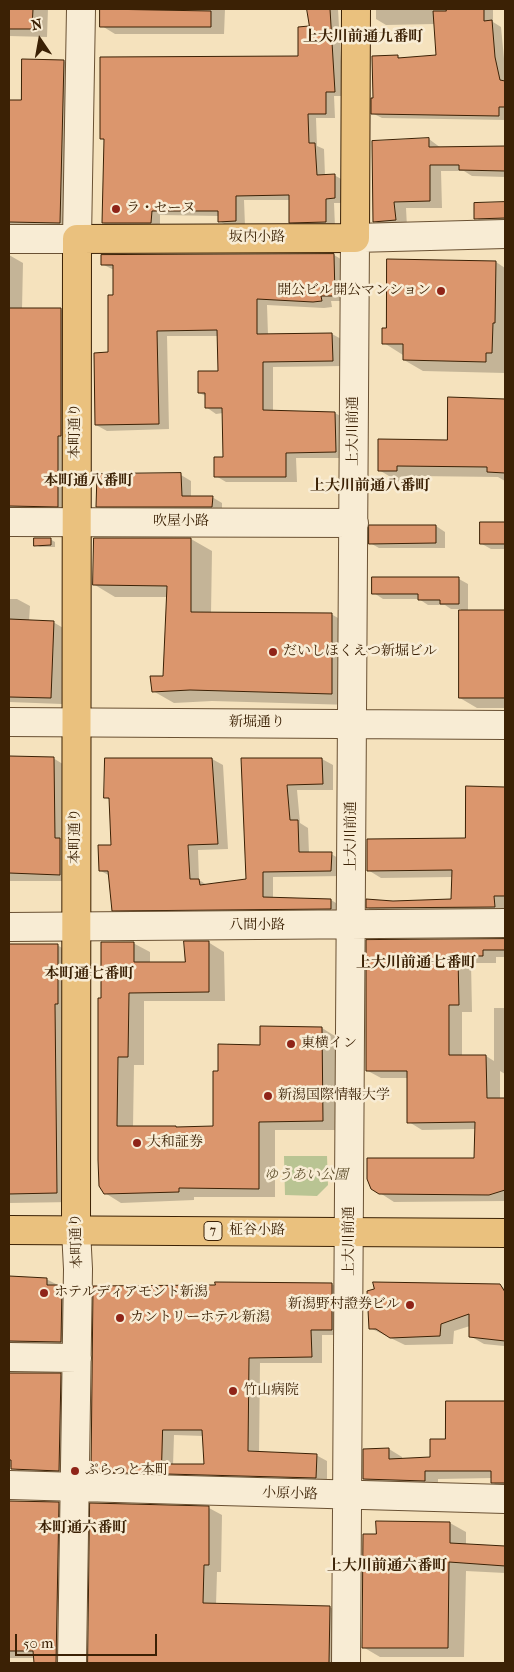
<!DOCTYPE html>
<html>
<head>
<meta charset="utf-8">
<style>
	body { margin:0 }
	#map { position:relative; width:514px; height:1672px; overflow:hidden; background:#f5e2bd; font-family:"IM FELL French Canon",serif }
	canvas { display:block }
	.frame { position:absolute; inset:0; border:10px solid #3b2105; pointer-events:none }
	.north { position:absolute; left:15px; top:15px; width:50px; height:50px; -webkit-text-stroke:4px #f8ecd4; paint-order:stroke; rotate:348deg; font-size:14px; font-weight:700; line-height:20px; text-align:center; color:#3b2105 }
	.north::after { content:''; display:block; margin:auto; width:18px; height:22px; background:#3b2105; clip-path:polygon(50% 0,100% 100%,50% 72%,0 100%) }
	.scale { position:absolute; left:15px; top:1634px; width:142px; height:22px; box-sizing:border-box; border:2px solid #3b2105; border-top:0; padding-left:6px; font-size:15px; line-height:18px; white-space:nowrap; color:#3b2105; -webkit-text-stroke:4px #f8ecd4; paint-order:stroke }
</style>
</head>
<body>
<div id="map">
<canvas width="514" height="1672"></canvas>
<div class="frame"></div>
<div class="north">N</div>
<div class="scale">50 m</div>
</div>
<script>
const ctx = document.querySelector('canvas').getContext('2d');
ctx.lineJoin = 'round';
function paint(path, color) {
  ctx.fillStyle = color;
  ctx.fill(path, 'evenodd');
}
function trace(path, color, width, dash) {
  ctx.strokeStyle = color;
  ctx.lineWidth = width;
  ctx.lineCap = dash ? 'butt' : 'round';
  ctx.setLineDash(dash || []);
  ctx.stroke(path);
}
function drawText(font, color, halo, rows, align = 'center') {
  ctx.font = font + ' "IM FELL French Canon","Noto Serif JP",serif';
  ctx.lineWidth = 5;
  ctx.setLineDash([]);
  ctx.textBaseline = 'middle';
  ctx.strokeStyle = halo;
  ctx.fillStyle = color;
  for (const [text, x, y, turn = 0] of rows) {
    ctx.save();
    ctx.translate(x, y);
    ctx.rotate((+turn || 0) * Math.PI / 180);
    ctx.textAlign = isNaN(turn) ? turn : align;
    if (halo) ctx.strokeText(text, 0, 0);
    ctx.fillText(text, 0, 0);
    ctx.restore();
  }
}
paint(new Path2D(`
	M284,1156H327L328,1185L317,1196L285,1195Z`), '#b9c493');
paint(new Path2D(`
	M9,9H66H48L47,37L9,36Z
	M102,9H225L224,34H115L102,26Z
	M308,9H338L343,96H334L335,118H316L317,146L324,149L325,176L334,175L343,180L344,203H334L335,227H299L291,222L290,200H244L245,226H228L219,221V216L160,215V227L112,228L103,223L105,141L102,138L300,57L310,28Z
	M376,9H493V22L501,27L505,69V120L382,118L372,113L397,56L402,59L438,56L435,24L386,25L376,19Z
	M23,60L64,61L79,70L75,231L9,230V101H22Z
	M429,139L441,148H505V177L472,176L464,171H441L442,208H406L407,227L386,228L374,221Z
	M505,203V224H485L476,218L475,204Z
	M9,255L23,263L22,309H61L73,316L70,513L9,522Z
	M334,255L344,261L345,301H331L332,307L324,308L267,305L268,335L332,334L343,340V366L273,367V412L335,413L346,419V458H296L297,482H226L216,476L224,459L223,413L216,414L206,407V396L199,393L219,373V336H167L169,429L107,431L96,425L109,354L114,296V270L102,264Z
	M389,261L496,262L505,268V373L423,371L404,360L403,355L384,343L387,329Z
	M449,399L505,400V481L498,477L416,476V482H399L379,470L448,441Z
	M181,475L191,481V497H212L222,503V512H107L97,506Z
	M482,523H505V549H491L482,544Z
	M436,526L445,532V548H379L370,543Z
	M50,539L55,542V547H40L35,545Z
	M95,539H191L212,551L211,614H331L352,626V705L212,701L174,703L153,691L165,677L168,597H115L95,585Z
	M459,579L468,584V611H505V708H477L460,698L461,609H451L445,605H428L419,599H383L374,593Z
	M9,599H17L30,606L29,621L53,622L65,629L62,704L9,702Z
	M9,757L53,758L66,766L73,881H9Z
	M212,759L223,765L228,849L198,850L199,880L207,885L248,881L243,760L322,759L333,765V790H297L300,823L308,828L309,853L331,854L342,860V876L273,877V899L331,900L341,906V914L124,916L113,910L110,876L101,871L112,846L110,800L105,797Z
	M467,788L505,790V915L381,916L368,908L393,902L452,900L453,877L381,878L368,870L466,839Z
	M505,940V957H496V963H471L472,1012H462V1056H486L494,1061V1008H505V1074L500,1071V1099H505V1201L394,1202L380,1193L475,1159L476,1129L422,1130L409,1122L408,1078H381L368,1071L367,941Z
	M208,942L224,952L225,1001H144V1065H134L133,1127H214L219,1072L261,1046L322,1028L338,1038L339,1130H275V1197H194V1200L121,1203L105,1193L102,999L133,943L150,952V964L186,963Z
	M9,945H57L73,954V1202L9,1203Z
	M9,1278L46,1279L74,1293V1349L9,1355Z
	M332,1284L343,1291V1335H322V1363H260L259,1453L316,1455L327,1461V1484L103,1477L92,1471ZM174,1435L204,1436L205,1466H173Z
	M500,1285L505,1289V1369L504,1346L484,1344L470,1336V1326L454,1331L453,1344L405,1345L370,1328Z
	M9,1374L60,1375L73,1382L72,1477L25,1476L13,1467H9Z
	M447,1402L505,1403V1490L492,1482V1478L438,1479V1488L378,1486L364,1479L389,1449L402,1457V1460L431,1458L446,1440Z
	M9,1502L58,1503L72,1511L69,1663H35V1658H9Z
	M91,1504L209,1508L222,1515L221,1572H217L216,1605L330,1607L343,1615L342,1663H89Z
	M450,1523L466,1532V1545L505,1547V1573L466,1571L464,1657H380L363,1647L377,1535Z`), '#0003');
const building = new Path2D(`
	M9,9H33L32,29H9Z
	M100,9L211,11V27H100Z
	M307,9H330L335,92H326V114H308L309,143H315L317,175L335,174V198L326,199V222L289,223V195L236,196V221L218,222V211H152L151,223H102L104,139H100V57L298,56V27L309,26Z
	M446,9H484V21L492,20L495,57L500,80L505,81V107H499V116L371,114V98H373L372,56L398,55V58L436,55L433,11H446Z
	M22,59L64,60L60,223L9,222V100H21Z
	M429,138V147L505,146V171L459,170V165H430V201L394,202L396,220L373,222L372,141Z
	M505,202V218L474,219V203Z
	M334,254L335,296H321L322,301L313,302L257,299V334L332,333L333,361L263,362V410L335,412L336,452L286,453V477H214V457H223L222,408H205V393H198V371H218L217,330L157,331L159,424L95,425L94,353L108,352V295H113V265H101V255Z
	M387,259L496,261L495,323H493L492,353H486V362L403,360V344H382V328H386Z
	M9,308H61V436H58V507L9,506Z
	M448,397L505,399V473L487,472V467L397,466V471H378V439L447,440Z
	M181,473L182,496H213L212,507H96L97,474Z
	M480,522H505V544H480Z
	M369,525H436V543L369,544Z
	M34,538H51V545L34,546Z
	M94,538H191V612L332,613V694L190,690L152,692L150,676H163L167,586L93,585Z
	M372,577H459V604H440V600H418V594H372Z
	M459,610H505V698H459Z
	M9,619L54,621L51,698L9,697Z
	M9,756L54,757L55,838H60V875L9,873Z
	M105,758H212L218,844L188,845L190,879H199L200,885L246,879L241,758H322L323,784L287,785L290,820H298L299,852H332L331,871L263,872V897L331,899V909L112,911L108,871H99L98,845H111L109,798H104Z
	M466,786L505,787V896H494L495,907L366,908V899L393,901L451,899L452,870L367,871V839L465,838Z
	M505,939V950H483V956H458L459,1005H449V1055H486L487,1098H505V1190L489,1195L379,1194L371,1189L367,1179V1158H474L475,1122L407,1123V1071H366V940Z
	M184,941H209V992L129,993L128,1057H118L117,1126H176V1127L213,1126V1071H218V1044L260,1045V1026L322,1027L323,1121L259,1122V1189L179,1188V1192L104,1194L99,1186L98,1160V998H101V942H134V962H185Z
	M9,944H58V1004H55L57,1193L9,1194Z
	M9,1276L47,1278V1285H62L61,1342L9,1341Z
	M215,1282L332,1283V1330H311L312,1357L249,1358L248,1451L317,1454L316,1478L91,1472L93,1286L215,1285ZM163,1430H202L204,1464H162Z
	M373,1282L500,1284L505,1292V1341L469,1337V1314L441,1324L440,1336L390,1338L376,1329H369L367,1291L374,1289Z
	M9,1373H61L59,1471L11,1469V1460H9Z
	M446,1401H505V1483H491V1471H425V1481L363,1479V1449L389,1448V1459L430,1457V1439H445Z
	M9,1501L59,1502L56,1663H34L33,1651H9Z
	M90,1503L209,1506V1565H204L203,1603L330,1606L329,1663H88Z
	M376,1521L450,1522V1543L505,1546V1566L449,1562L448,1648H362L363,1534H376Z`);
paint(building, '#db966d');
trace(building, '#3b2105', 1);
const minor = new Path2D(`
	M9,239H77L81,9
	M9,522L354,523
	M9,722L505,725
	M9,927L505,923
	M9,1357L77,1358
	M9,1485L505,1499
	M72,1663L78,1269L76,1230
	M346,1663L355,238L505,234`);
const major = new Path2D(`
	M76,1230L77,239L355,238L356,9`);
const highway = new Path2D(`
	M9,1230L505,1233`);
trace(minor, '#6a5133', 30);
trace(major, '#3b2105', 30);
trace(highway, '#3b2105', 30);
trace(minor, '#f8ecd4', 28);
trace(major, '#eac17e', 28);
trace(highway, '#eac17e', 28);
for (const [x, y, r, color] of [
	[116,209,5,"#8f2418"],
	[441,291,5,"#8f2418"],
	[273,652,5,"#8f2418"],
	[291,1044,5,"#8f2418"],
	[268,1096,5,"#8f2418"],
	[137,1143,5,"#8f2418"],
	[44,1293,5,"#8f2418"],
	[410,1305,5,"#8f2418"],
	[120,1318,5,"#8f2418"],
	[233,1391,5,"#8f2418"],
	[75,1471,5,"#8f2418"]
]) {
  const dot = new Path2D();
  dot.arc(x, y, r, 0, 2 * Math.PI);
  ctx.fillStyle = color;
  ctx.fill(dot);
  trace(dot, '#f8ecd4', 2);
}
for (const [x, y, w] of [
	[213,1231,18]
]) {
  const box = new Path2D();
  box.roundRect(x - w / 2, y - 9.5, w, 19, 4);
  ctx.fillStyle = '#f8ecd4';
  ctx.fill(box);
  trace(box, '#3b2105', 1);
}
drawText('bold 12px', '#3b2105', null, [
	["7",213,1231]
]);
drawText('14px', '#3b2105', '#f8ecd4', [
	["ラ・セーヌ",126,209],
	["開公ビル開公マンション",431,291,"right"],
	["だいしほくえつ新堀ビル",283,652],
	["東横イン",301,1044],
	["新潟国際情報大学",278,1096],
	["大和証券",147,1143],
	["ホテルディアモント新潟",54,1293],
	["新潟野村證券ビル",400,1305,"right"],
	["カントリーホテル新潟",130,1318],
	["竹山病院",243,1391],
	["ぷらっと本町",85,1471]
], 'left');
drawText('14px', '#3b2105', '#f8ecd4', [
	["坂内小路",257,238],
	["本町通り",76,431,-90],
	["上大川前通",354,431,-90],
	["吹屋小路",181,522],
	["新堀通り",257,723],
	["本町通り",76,836,-90],
	["上大川前通",352,836,-90],
	["八間小路",257,926],
	["柾谷小路",257,1231],
	["本町通り",77,1241,-92],
	["上大川前通",350,1241,-90],
	["小原小路",290,1494,2]
]);
drawText('italic 14px', '#615230', '#f8ecd4', [
	["ゆうあい公園",306,1176]
]);
drawText('bold 15px', '#3b2105', '#f8ecd4', [
	["上大川前通九番町",363,37],
	["本町通八番町",88,481],
	["上大川前通八番町",370,486],
	["上大川前通七番町",416,963],
	["本町通七番町",89,974],
	["本町通六番町",82,1528],
	["上大川前通六番町",387,1566]
]);
</script>
</body>
</html>
